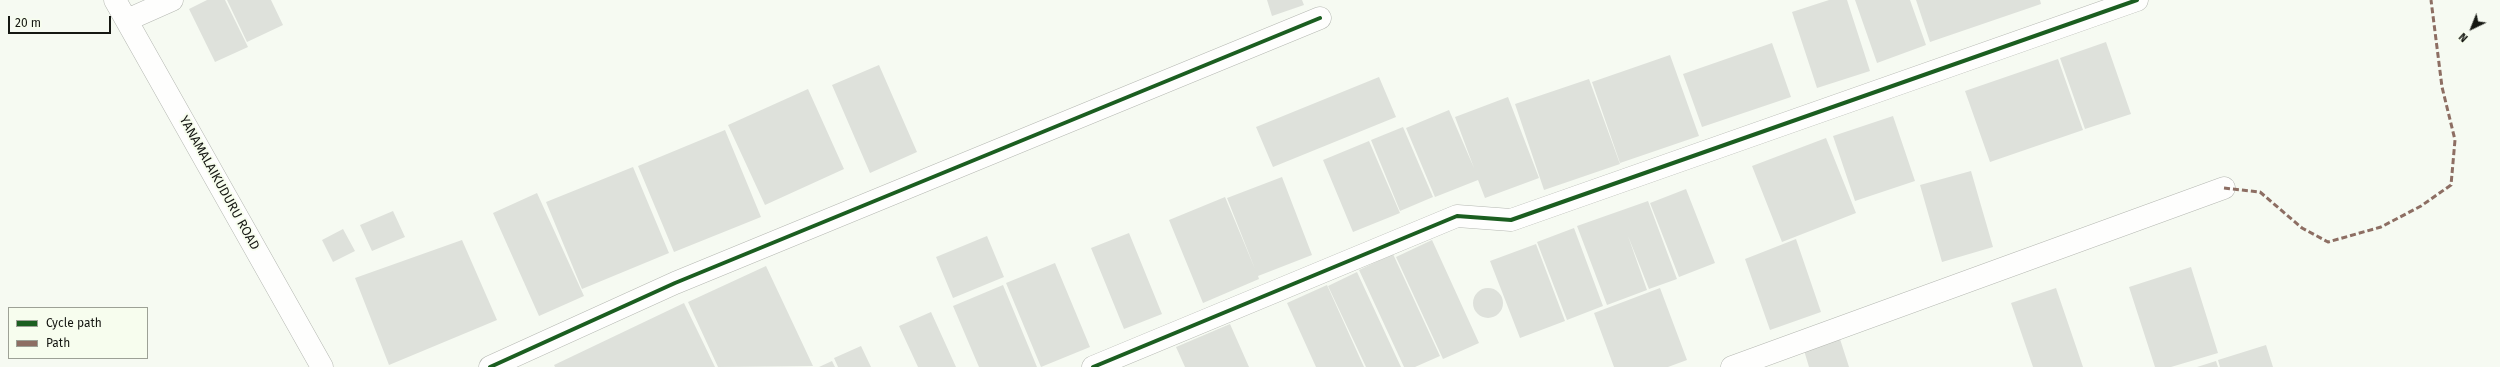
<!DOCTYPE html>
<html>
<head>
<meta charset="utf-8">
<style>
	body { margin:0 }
	#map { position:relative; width:2500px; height:367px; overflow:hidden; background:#f6faf2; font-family:"Fira Sans",sans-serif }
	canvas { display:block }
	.legend { position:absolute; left:8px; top:307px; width:140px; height:52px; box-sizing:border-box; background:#f7fdee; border:1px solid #9da196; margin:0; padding:5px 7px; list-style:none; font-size:12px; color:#151712 }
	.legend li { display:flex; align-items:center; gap:8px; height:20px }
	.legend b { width:20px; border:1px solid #9da196 }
	.north { position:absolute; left:2452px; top:8px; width:40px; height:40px; -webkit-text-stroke:3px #f7fdee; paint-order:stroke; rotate:223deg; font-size:11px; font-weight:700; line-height:16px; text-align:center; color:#151712 }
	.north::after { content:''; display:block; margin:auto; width:14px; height:18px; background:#151712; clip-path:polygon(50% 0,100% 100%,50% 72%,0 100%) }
	.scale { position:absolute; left:8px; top:16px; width:103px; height:18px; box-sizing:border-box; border:2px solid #151712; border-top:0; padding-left:5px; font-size:12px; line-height:14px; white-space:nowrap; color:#151712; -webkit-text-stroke:3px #f7fdee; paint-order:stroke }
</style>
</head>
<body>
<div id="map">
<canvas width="2500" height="367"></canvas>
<ul class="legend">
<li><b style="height:5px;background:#1b5e20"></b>Cycle path</li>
<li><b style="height:5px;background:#8d6e63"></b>Path</li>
</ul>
<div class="north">N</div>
<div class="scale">20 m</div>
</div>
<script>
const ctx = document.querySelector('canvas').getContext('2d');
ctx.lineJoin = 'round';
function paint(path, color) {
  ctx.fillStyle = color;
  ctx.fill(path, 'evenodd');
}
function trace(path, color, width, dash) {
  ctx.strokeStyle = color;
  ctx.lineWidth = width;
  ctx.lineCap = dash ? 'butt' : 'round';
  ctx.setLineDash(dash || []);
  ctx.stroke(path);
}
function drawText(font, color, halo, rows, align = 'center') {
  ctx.font = font + ' "Fira Sans",sans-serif';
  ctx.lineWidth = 4;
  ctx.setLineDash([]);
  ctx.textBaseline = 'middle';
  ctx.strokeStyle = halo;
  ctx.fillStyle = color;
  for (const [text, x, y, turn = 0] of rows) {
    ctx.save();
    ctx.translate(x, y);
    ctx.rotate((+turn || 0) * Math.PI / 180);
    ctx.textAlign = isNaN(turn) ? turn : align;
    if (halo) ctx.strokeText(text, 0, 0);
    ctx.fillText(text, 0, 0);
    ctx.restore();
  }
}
paint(new Path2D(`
	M207,0H225L248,47L215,62L189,9Z
	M227,0H271L283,25L247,42Z
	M1267,0H1302L1304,5L1272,16Z
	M1829,0H1847L1870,71L1817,88L1792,12Z
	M1855,0H1910L1926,45L1877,63Z
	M1916,0H2040L2041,4L1930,42Z
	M2106,42L2131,114L2085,129L2060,58Z
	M1772,43L1791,97L1702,127L1683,74Z
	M1670,55L1699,136L1620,163L1592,82Z
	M2058,59L2083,130L1990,162L1965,91Z
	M879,65L917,152L870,173L832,85Z
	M1379,77L1396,117L1273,167L1256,127Z
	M1589,79L1620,164L1544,190L1515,104Z
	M808,89L844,169L765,205L728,125Z
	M1508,97L1539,178L1485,198L1478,180L1435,197L1406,128L1449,110L1474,168L1455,117Z
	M1893,116L1915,181L1855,201L1833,136Z
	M1403,127L1433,197L1400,211L1371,140Z
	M725,130L761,217L674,252L638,166Z
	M1826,138L1856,213L1782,242L1752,166Z
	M1369,141L1400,213L1353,232L1323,160Z
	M633,167L669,253L582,289L546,202Z
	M1971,171L1993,247L1942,262L1920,185Z
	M1282,177L1312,255L1258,276L1259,279L1203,303L1169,220L1225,197L1255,269L1227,198Z
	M1686,189L1715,263L1679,277L1650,203Z
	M537,193L584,296L539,316L493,213Z
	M1648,201L1677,279L1649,289L1628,236L1647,290L1607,305L1577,226Z
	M393,211L405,237L372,251L360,225Z
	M1574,228L1603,306L1567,320L1537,242Z
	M343,229L355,251L333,262L322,240Z
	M1129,233L1162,314L1124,329L1091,248Z
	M987,236L1004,277L953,298L936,257Z
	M1796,239L1821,312L1770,330L1745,259Z
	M462,240L497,320L389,365L355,278Z
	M1432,240L1479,343L1443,359L1396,257Z
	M1536,244L1565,321L1520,338L1490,261Z
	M1393,254L1440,356L1415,367H1404L1359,270Z
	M1055,263L1090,347L1041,367L1006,283Z
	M766,266L813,366L718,367L688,302Z
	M2191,267L2218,353L2171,367H2155L2129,287Z
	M1357,272L1401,367H1366L1328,286Z
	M1003,285L1037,367H979L953,306Z
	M1327,285L1364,367H1316L1287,303Z
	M1473 303a15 15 0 1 1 30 0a15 15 0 1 1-30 0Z
	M1660,288L1687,360L1668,367H1614L1594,313Z
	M2056,288L2083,367H2033L2011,303Z
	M684,303L715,367H555L554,365Z
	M931,312L956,367H918L899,326Z
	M1230,324L1249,367H1185L1176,347Z
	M1839,336L1849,367H1809L1803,347Z
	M2266,345L2273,367H2220L2218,360Z
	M861,346L871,367H838L834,358Z
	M832,361L835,367H819Z
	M2216,361L2218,367H2197Z`), '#dee1db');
const minor = new Path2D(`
	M115,0L322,367
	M127,20L172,0
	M490,367L675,283L1320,18
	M1093,367L1457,216L1511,220L2137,0
	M1732,367L2224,188`);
trace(minor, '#b4b7b1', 23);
trace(minor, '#fefefd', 22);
trace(new Path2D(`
	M2224,188L2260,192L2302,228L2328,242L2381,227L2421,206L2451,185L2455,140L2442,87L2431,0`), '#8d6e63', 3, [6, 3]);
trace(new Path2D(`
	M490,367L675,283L1320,18
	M1093,367L1457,216L1511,220L2137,0`), '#1b5e20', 4);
drawText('13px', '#151712', '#f7fdee', [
	["YANAMALAIKUDURU ROAD",219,183,61]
]);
</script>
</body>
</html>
